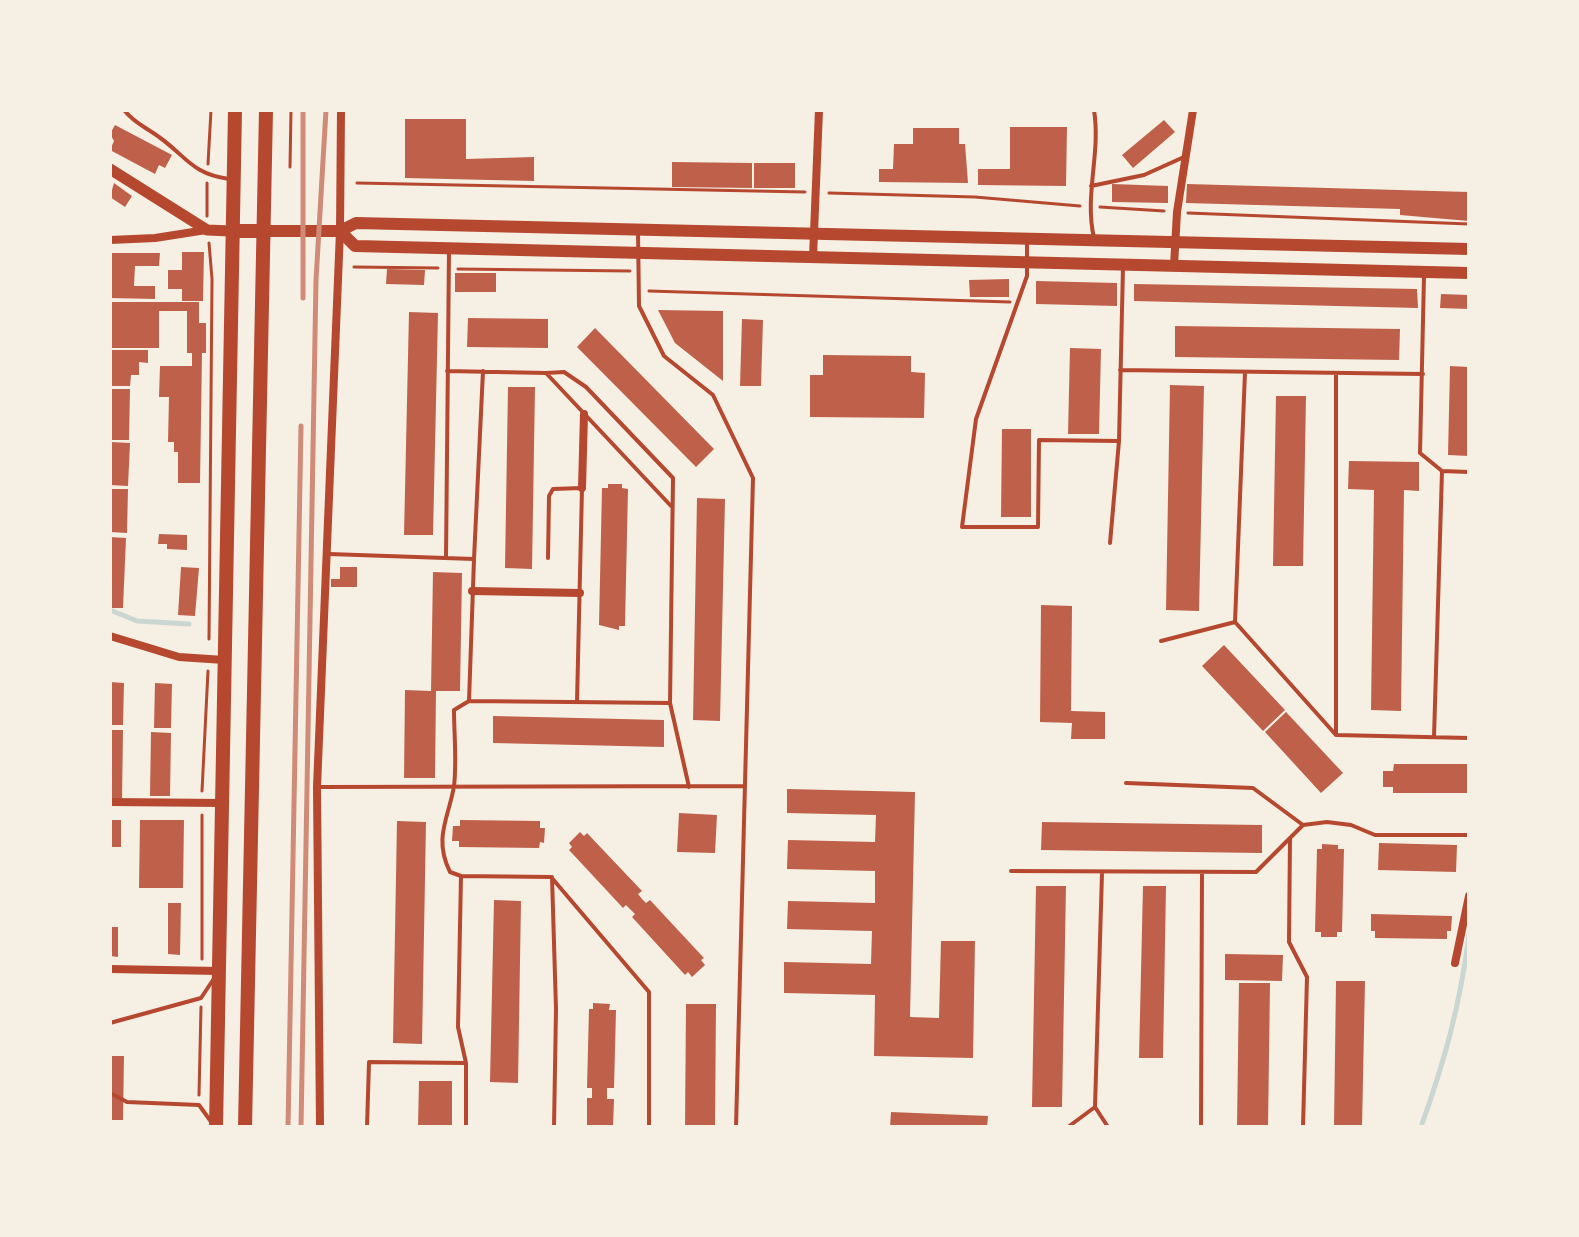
<!DOCTYPE html>
<html>
<head>
<meta charset="utf-8">
<style>
	body { margin:0 }
	#map { position:relative; width:1579px; height:1237px; overflow:hidden; background:#f6efe4; font-family:Commissioner,sans-serif }
	canvas { display:block }
	.frame { position:absolute; inset:0; border:112px solid #f6efe4; pointer-events:none }
</style>
</head>
<body>
<div id="map">
<canvas width="1579" height="1237"></canvas>
<div class="frame"></div>
</div>
<script>
const ctx = document.querySelector('canvas').getContext('2d');
ctx.lineJoin = 'round';
function trace(path, color, width, dash) {
  ctx.strokeStyle = color;
  ctx.lineWidth = width;
  ctx.lineCap = dash ? 'butt' : 'round';
  ctx.setLineDash(dash || []);
  ctx.stroke(path);
}
function paint(path, color) {
  ctx.fillStyle = color;
  ctx.fill(path, 'evenodd');
}
trace(new Path2D(`
	M110,610L137,621L189,624
	M1421,1127C1445,1060 1460,1005 1469,935`), '#c9d6d2', 5);
paint(new Path2D(`
	M405,119H466V159L534,157V181L405,178Z
	M1164,120L1175,132L1133,168L1122,155Z
	M115,125L172,155L165,168L159,165L155,174L110,150L114,141L110,134Z
	M1010,127H1067L1066,186L978,185V169H1010Z
	M913,128H959V144H965L968,183L879,182V169H893L894,144H913Z
	M672,162L752,163V188L672,187Z
	M754,163H795V188H754Z
	M114,183L132,196L125,207L110,197Z
	M1112,184L1168,186V203L1112,202Z
	M1187,184L1469,192V221L1400,215V209L1186,203Z
	M182,252H204L203,301H182V289H168V270H182Z
	M110,253H160L159,266H135L134,286H155V299L110,298Z
	M387,269L425,270L424,285L386,284Z
	M455,273H496V292H455Z
	M1009,279V297H970L969,280Z
	M1036,281L1117,283V306L1036,304Z
	M1134,284L1417,289L1418,308L1134,301Z
	M1441,294L1469,295V309L1440,308Z
	M110,302H199V323H206V353H202L200,483H178V452H174V442H168L169,397H159L160,366H192V353H187V311H159V348H110Z
	M658,310L723,311V381L675,343Z
	M409,312L438,313L433,535H404Z
	M468,318L548,319V348L467,347Z
	M742,319L763,320L761,386H740Z
	M1175,326L1400,329L1399,360L1175,357Z
	M595,328L714,449L696,467L577,347Z
	M1070,348L1101,349L1099,434H1068Z
	M110,350H148V363L139,362V375H131L130,386H110Z
	M823,355L911,356V372L925,373L924,418L810,417V375H823Z
	M1450,366L1469,367V456L1448,455Z
	M1170,385L1204,386L1199,611L1166,610Z
	M508,387H535L532,569L505,568Z
	M110,389H130L129,440H110Z
	M1276,396H1306L1303,566H1273Z
	M1002,429H1031V517H1001Z
	M110,442L130,443L128,486L110,485Z
	M1349,461L1419,462V491L1404,490L1401,711L1371,710L1374,490L1348,489Z
	M608,484H622V488L628,489L625,626H619V630L599,625L602,488H608Z
	M110,489H128L127,533L110,532Z
	M697,498L725,499L720,721L693,720Z
	M159,534L187,535V550L167,549V544H158Z
	M110,537L126,538L123,608H110Z
	M181,567L199,568L195,616L178,615Z
	M340,567H357V587H331V579H340Z
	M433,572L462,573L460,691H436L435,778H404L405,690L431,691Z
	M1041,605L1072,606L1071,711L1105,712V739H1071L1072,723L1040,722Z
	M1224,645L1285,710L1263,731L1202,666Z
	M110,682L124,683L123,725H110Z
	M155,683L172,684L171,728H154Z
	M1286,712L1343,773L1321,793L1265,732Z
	M493,716L664,720V747L493,743Z
	M110,730H123L122,800H110Z
	M151,732L171,733L170,796H150Z
	M1394,764H1469V793H1393V787H1383V771H1393Z
	M787,789L915,792L910,1017L939,1018L941,941H975L973,1058L874,1056L875,995L784,993V962L871,964L872,931L787,929L788,901L875,903V871L787,869L788,840L875,842L876,815L787,813Z
	M679,813L717,815L715,853L677,852Z
	M110,820H121V847H110Z
	M140,820H184L183,888H139Z
	M460,820L540,821V828H545L544,843L540,842L539,848L459,847V841H452L453,826H460Z
	M397,821L426,822L422,1044L393,1043Z
	M1042,822L1262,825V853L1041,850Z
	M580,832L584,836L587,833L642,891L638,894L642,899L646,903L650,900L704,958L701,960L705,965L692,977L688,972L685,975L632,917L635,914L626,905L623,908L569,850L572,847L569,843Z
	M1379,843L1457,845L1456,872L1378,870Z
	M1322,844L1338,845V849H1344L1342,932H1337V937H1321V932H1315L1317,849H1322Z
	M1036,886H1066L1062,1107H1032Z
	M1143,886H1166L1163,1058H1139Z
	M494,900L521,901L518,1083L490,1082Z
	M168,903H181L180,955L168,954Z
	M1371,914L1452,916L1451,931H1447V939L1375,938V931H1371Z
	M110,927H118V957L110,956Z
	M1225,954L1283,955L1282,981L1225,980Z
	M1336,981H1365L1362,1127H1334Z
	M1239,983H1270L1268,1127H1237Z
	M593,1003L610,1004L609,1010H616L614,1088H607V1099H614L613,1127H587V1098H592V1088H587L589,1009H593Z
	M686,1004H716L715,1127H685Z
	M110,1056H124L123,1120H110Z
	M419,1081H452V1127H418Z
	M891,1112L988,1116L987,1127H890Z`), '#bf614a');
trace(new Path2D(`
	M208,164L211,110
	M290,167L291,110
	M357,183L805,192
	M829,193L975,197L1080,206
	M1100,207L1164,211
	M1188,213L1469,224
	M207,216V183
	M354,267L438,268
	M458,269L630,271
	M649,291L1010,302
	M209,639L212,279L209,243
	M202,791L208,671
	M202,815V959
	M199,1095L201,1007`), '#b5482f', 3);
trace(new Path2D(`
	M124,110C135,124 146,127 159,137C187,157 192,174 229,179
	M1091,186L1144,175L1184,157
	M638,232L639,306L664,356L713,395L753,478L736,1127
	M1094,238C1084,195 1101,154 1094,110
	M1027,239V276L976,419L962,527H1038L1039,440L1119,441L1123,267
	M1424,276L1420,453L1442,471
	M1120,370L1423,374
	M447,371L546,373L671,506
	M1245,372L1235,622L1336,735L1469,738
	M546,373L564,372L586,387L673,478L670,703L689,787
	M1110,543L1119,441
	M329,554L474,559L469,701L454,710C454,734 457,762 454,786C449,817 433,838 450,872L461,876
	M446,558L449,251
	M548,558L549,496L553,489L582,488L577,702
	M474,559L483,371
	M1161,641L1235,622
	M469,701L670,703
	M1336,735V373
	M1434,737L1442,471L1469,472
	M1126,783L1253,788L1303,825
	M319,787L744,786
	M1290,838L1289,942L1307,977L1303,1127
	M1011,871L1256,872L1303,825L1327,822L1351,825L1375,835H1469
	M1102,873L1095,1107L1108,1127
	M552,877L556,1009L554,1127
	M110,1023L201,998L213,980
	M110,1093L127,1102L199,1105L212,1123
	M367,1127L369,1062L466,1063
	M466,1127V1063L458,1027L461,876L551,877L649,992V1127
	M1068,1127L1095,1107
	M1201,1127L1202,872`), '#b5482f', 4);
trace(new Path2D(`
	M110,240L155,238L206,230
	M813,257L819,110
	M1174,266L1177,212L1193,110
	M582,488L584,414
	M472,591L580,593
	M110,636L179,657L224,660
	M110,802L222,803
	M1455,963L1469,896
	M110,969L219,971
	M320,1127L317,787L340,231L341,110`), '#b5482f', 8);
trace(new Path2D(`
	M110,169L207,230L231,231`), '#b5482f', 11);
trace(new Path2D(`
	M264,231H340L356,223L1469,249
	M340,231L355,246L1469,273`), '#b5482f', 12);
trace(new Path2D(`
	M231,231H264
	M216,1127L235,110
	M245,1127L266,110`), '#b5482f', 14);
trace(new Path2D(`
	M303,110V298
	M288,1127L301,426
	M301,1127L316,280L326,110`), '#cf8b77', 5);
</script>
</body>
</html>
